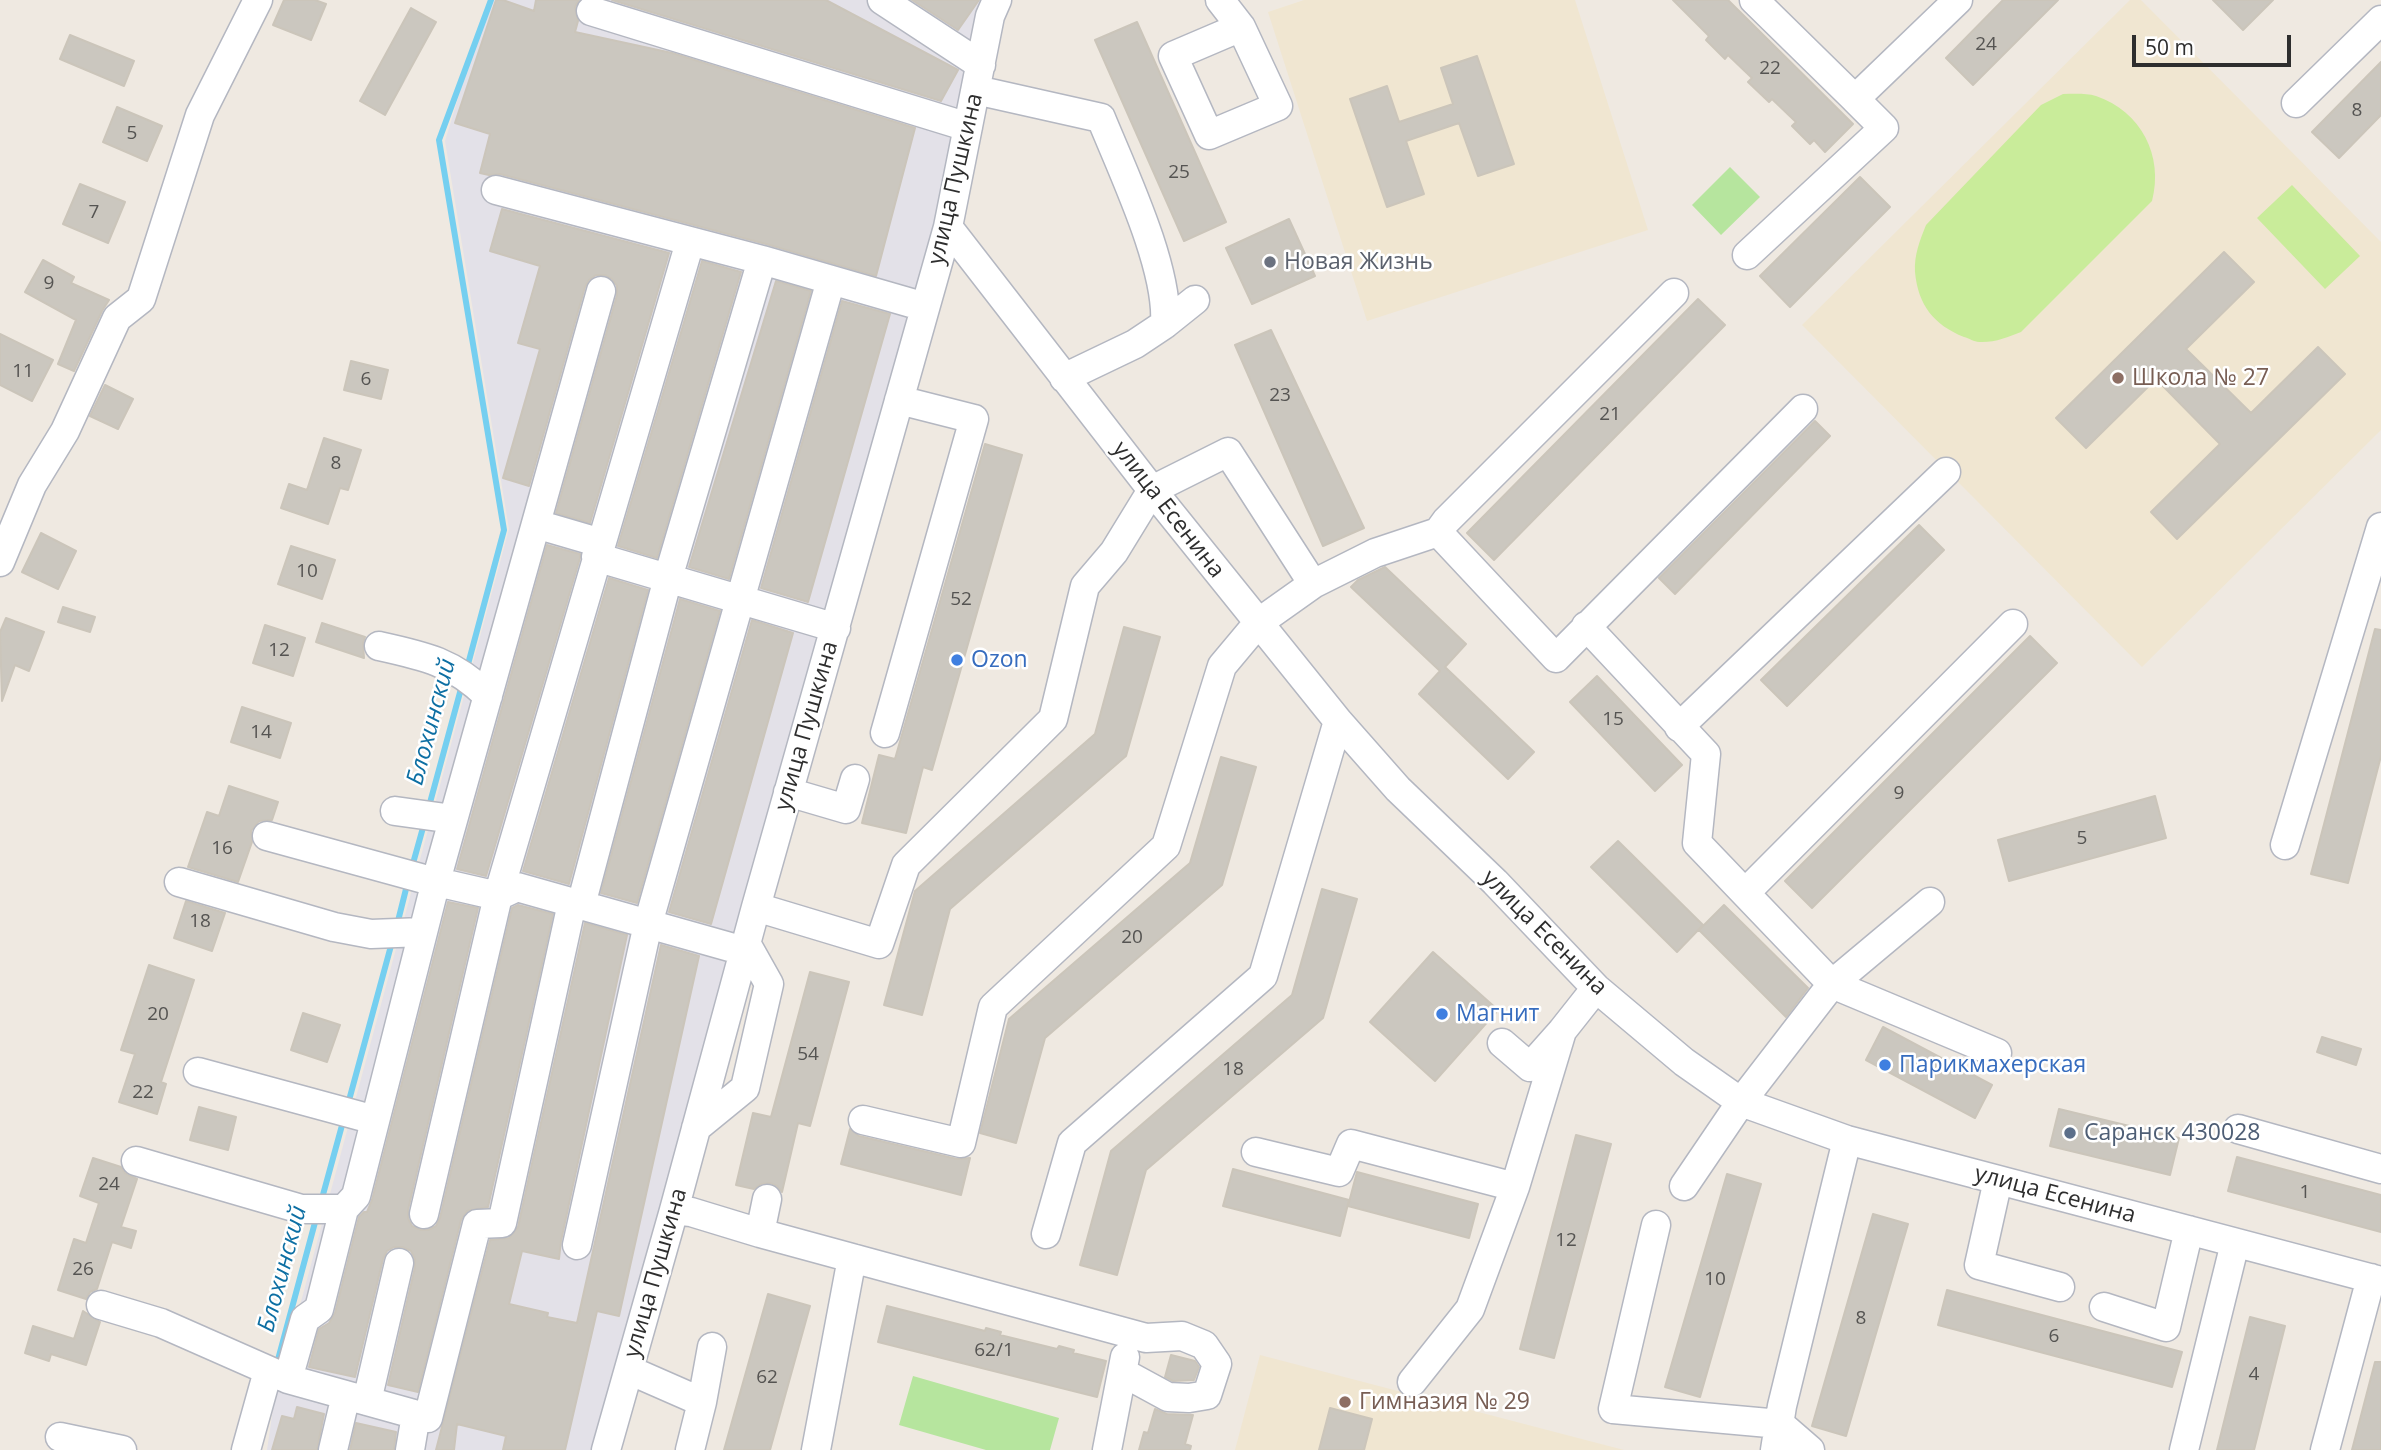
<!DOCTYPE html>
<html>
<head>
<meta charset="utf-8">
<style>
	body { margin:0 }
	#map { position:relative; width:2381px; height:1450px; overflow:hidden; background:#efe9e1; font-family:"Open Sans",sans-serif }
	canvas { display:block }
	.scale { position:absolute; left:2132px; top:35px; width:159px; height:32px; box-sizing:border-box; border:4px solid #2e2e2e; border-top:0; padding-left:9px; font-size:21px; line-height:24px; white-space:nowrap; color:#2e2e2e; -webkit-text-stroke:5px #fff; paint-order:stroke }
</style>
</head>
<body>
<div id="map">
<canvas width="2381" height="1450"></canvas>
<div class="scale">50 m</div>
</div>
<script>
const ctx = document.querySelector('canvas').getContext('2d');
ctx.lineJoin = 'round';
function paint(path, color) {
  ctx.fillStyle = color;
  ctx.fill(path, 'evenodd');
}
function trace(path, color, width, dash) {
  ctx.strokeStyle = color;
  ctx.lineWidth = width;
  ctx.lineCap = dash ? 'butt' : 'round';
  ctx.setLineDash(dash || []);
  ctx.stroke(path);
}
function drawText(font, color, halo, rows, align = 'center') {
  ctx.font = font + ' "Open Sans",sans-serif';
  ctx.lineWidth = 5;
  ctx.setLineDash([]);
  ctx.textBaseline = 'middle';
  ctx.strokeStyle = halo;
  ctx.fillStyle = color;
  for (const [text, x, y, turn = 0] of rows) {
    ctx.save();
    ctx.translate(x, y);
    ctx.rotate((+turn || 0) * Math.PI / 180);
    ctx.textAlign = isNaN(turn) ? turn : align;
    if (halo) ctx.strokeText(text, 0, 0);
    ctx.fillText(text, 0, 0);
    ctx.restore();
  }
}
paint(new Path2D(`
	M488,0H988L938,229L594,1450H267L274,1402L509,529L445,141Z`), '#e3e1e8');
paint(new Path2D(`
	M1304,0H1575L1648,230L1367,321L1268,12Z
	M2130,0H2141L2381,242V430L2142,667L1802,325Z
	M1260,1355L1624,1450H1235Z`), '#f0e6d1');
paint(new Path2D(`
	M1730,167L1760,197L1721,235L1692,205Z
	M913,1376L1059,1418L1050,1450H986L899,1425Z`), '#b6e59e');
paint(new Path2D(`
	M2063,94C2073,94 2086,93 2096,96C2141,111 2164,156 2152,201L2021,332C2008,337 1994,343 1979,342C1974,342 1969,338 1964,337C1934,325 1918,305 1915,272C1914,255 1920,240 1926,225L2041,105Z
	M2292,185L2360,256L2325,289L2257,218Z`), '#c9ec9a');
trace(new Path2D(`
	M467,668L504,530L439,140L491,0
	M428,810L462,685
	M412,867L424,824
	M397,925L408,881
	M348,1104L392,942
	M321,1202L344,1118
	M276,1367L317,1215`), '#75cff0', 6);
const building = new Path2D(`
	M284,0H315L326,4L311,40L273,25Z
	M496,0H503L534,11L536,0H579L575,7L578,21L575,32L672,53L915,128L876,276L766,244L500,174L489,175L480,173L490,134L455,123Z
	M612,0H826L958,70L941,101Z
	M912,0H979L958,30Z
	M1673,0H1728L1853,124L1825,152L1814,140L1810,144L1792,126L1796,122L1772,99L1769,102L1748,82L1752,78L1728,55L1725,59L1706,40L1709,36Z
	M2003,0H2058L1973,85L1946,58Z
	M2213,0H2273L2243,30Z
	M411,8L436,22L385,115L360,101Z
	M1137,22L1226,222L1184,241L1095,40Z
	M70,35L134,61L124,86L60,59Z
	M1477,56L1514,164L1478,176L1459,123L1406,141L1424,194L1387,207L1350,99L1387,86L1399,122L1453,104L1441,68Z
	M2381,62V115L2339,158L2312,132Z
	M117,107L162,126L147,161L103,142Z
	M1860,177L1890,207L1790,307L1760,276Z
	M80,184L125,202L108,243L63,224Z
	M502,209L669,253L590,523L556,513L617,295V286L612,279L605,275H596L589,280L585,287L529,486L503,478L540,349L518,343L540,266L490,251Z
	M1289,219L1315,276L1252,304L1226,248Z
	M2224,252L2254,282L2186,349L2251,413L2318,347L2345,374L2177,539L2151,512L2220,444L2156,379L2086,448L2056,418Z
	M43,260L74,277L71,283L109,300L102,311L74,371L58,364L76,320L25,292Z
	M702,261L741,272L657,558L618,546Z
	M776,281L811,291L729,579L689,567Z
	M1698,299L1725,325L1494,560L1467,533Z
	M842,301L890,314L808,602L761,588Z
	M1271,330L1364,528L1323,546L1235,345Z
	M0,334L53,360L32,401L0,385Z
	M351,361L388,370L381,399L344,390Z
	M105,385L133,399L118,429L90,416Z
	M1815,421L1830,436L1675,594L1659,578Z
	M324,438L361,450L348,490L340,488L328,524L281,508L289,484L307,490Z
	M985,444L1022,455L932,770L923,767L906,833L862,823L879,755L895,759Z
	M1919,525L1944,550L1787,706L1761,680Z
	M41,533L76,551L58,589L22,572Z
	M547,545L580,554V558L486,876L457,869Z
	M291,546L335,560L322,599L278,584Z
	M1385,567L1466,644L1445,667L1534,752L1508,779L1419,694L1440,671L1351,587L1358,580Z
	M609,578L648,590L569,884L523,871Z
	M680,599L720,611L637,903L601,893Z
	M63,607L95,617L90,632L58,622Z
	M6,618L44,632L29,671L15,665L2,701L0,632Z
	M752,620L793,633L711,924L669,912Z
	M322,623L365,637L363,643L364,658L316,642Z
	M265,625L305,638L293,676L253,663Z
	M1124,627L1160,637L1126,756L950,909L922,1015L884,1005L915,891L1095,734Z
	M2375,629L2381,630V756L2348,883L2311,874Z
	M2030,636L2057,663L1812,908L1785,881Z
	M1597,676L1682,765L1655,791L1570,702Z
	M242,707L291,723L280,758L231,742Z
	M1221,757L1256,767L1222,885L1045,1038L1016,1143L980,1133L1009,1019L1190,863Z
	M229,786L278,802L272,820L259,821L251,831L252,842L238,882L188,867L207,812L219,816Z
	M2155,796L2166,838L2009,881L1998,840Z
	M1618,841L1703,925L1677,952L1591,867Z
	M1322,889L1357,899L1323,1018L1146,1170L1117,1275L1080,1265L1111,1151L1292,995Z
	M186,901L225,913L212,951L174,938Z
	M448,902L478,908L408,1210V1218L412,1226L421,1230H428L436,1226L440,1218L512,908L518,905L553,914L488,1207L467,1211L461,1220L418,1392L388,1385L415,1267V1259L411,1251L402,1247H394L387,1251L383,1259L355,1377L309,1367L319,1329L329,1323L335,1313L359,1217L364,1212H367L372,1200Z
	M1724,905L1808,988L1786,1017L1699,930Z
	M585,923L627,935L561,1241L559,1259L522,1251L509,1304L548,1313L547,1317L577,1323L661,945L699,956L619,1316L597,1311L565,1450H503L506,1436L457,1424L454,1450H436L490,1240L509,1238L518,1227Z
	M1433,952L1498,1010L1435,1081L1370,1022Z
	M149,965L194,980L161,1082L166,1084L157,1114L119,1102L135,1054L121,1050Z
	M810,972L849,982L810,1126L798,1123L782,1192L777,1186L770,1183L761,1184L754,1189L736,1185L753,1113L771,1117Z
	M303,1013L340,1025L327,1062L291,1050Z
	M1883,1027L1992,1085L1975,1118L1866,1060Z
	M2322,1037L2361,1049L2356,1065L2317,1052Z
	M199,1107L236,1117L228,1150L190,1140Z
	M2059,1109L2179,1138L2170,1175L2050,1146Z
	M850,1129L859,1136L957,1159L970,1158L961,1195L841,1164Z
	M1576,1135L1611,1144L1554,1358L1520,1349Z
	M2237,1157L2381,1195V1232L2228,1191Z
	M93,1158L121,1167L125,1173L137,1179L121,1227L136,1231L131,1248L112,1242L97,1289L90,1292L86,1299L58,1290L74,1239L86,1243L99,1203L80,1196Z
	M1233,1169L1349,1200L1340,1236L1223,1206Z
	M1357,1172L1478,1204L1469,1238L1348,1206Z
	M1727,1174L1761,1184L1700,1397L1665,1387Z
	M1873,1214L1908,1224L1846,1436L1812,1426Z
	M1947,1290L2182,1352L2172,1387L1938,1325Z
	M768,1294L810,1306L770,1450H724Z
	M887,1306L985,1331L986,1328L1001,1332L1000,1335L1057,1349L1059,1346L1074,1350L1073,1353L1106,1361L1097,1397L878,1342Z
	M83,1311L100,1322L86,1365L51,1354L49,1361L25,1353L33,1326L74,1339Z
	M2250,1317L2285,1326L2254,1450H2217Z
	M1171,1355L1195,1361L1199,1367L1194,1380L1173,1381L1165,1377Z
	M2375,1362H2381V1450H2352Z
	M297,1407L324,1414L317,1450H272L282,1416L294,1419Z
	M1330,1408L1372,1419L1364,1450H1319Z
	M1155,1409L1167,1414L1193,1415L1185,1444L1191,1446L1190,1450H1139L1144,1432L1148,1433Z
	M356,1423L396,1432L394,1450H350Z`);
paint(building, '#cbc7bf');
trace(building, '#cbc5ba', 2);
const minor = new Path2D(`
	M882,0L981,65
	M1220,0L1241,27L1278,106L1209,135L1173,56L1241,27
	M1754,0L1855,99L1958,0
	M591,11L968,127
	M976,90L1101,118C1123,172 1169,268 1165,324
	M2296,103L2381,20
	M496,190L762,260L925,307
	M948,227L1152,490L1338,721L1398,789L1495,882L1596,988L1684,1062L1741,1102L1847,1140L2381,1281
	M1747,255L1884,128L1855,99
	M1064,378L1135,344L1165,324L1195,300
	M536,524L601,543
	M1438,532L1446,521L1674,293
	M596,557L836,628
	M0,562L32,485L65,431L117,318L141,299L200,115L258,0
	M1586,626L1706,754L1697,843L1832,984L1741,1102L1684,1186
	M379,646C425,656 453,662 488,696
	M1679,727L1946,472
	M885,733L974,419L899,400
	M788,792L846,809L855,779
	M395,811L453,819
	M267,836L424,879L498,896L517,887L744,951
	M2285,845L2381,527
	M179,882L334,927L371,934L423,932
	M1745,893L2013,624
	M1930,902L1832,984L1997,1053
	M581,905L668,578L762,260
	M756,907L879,944L906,865L1053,719L1085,586L1114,552L1152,490L1228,452L1313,584
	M1502,1043L1530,1067L1562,1031L1596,988
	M198,1072L375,1120
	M863,1120L961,1143L993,1007L1166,846L1222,666L1258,623L1313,584L1375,553L1438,532L1556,658L1803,409
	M696,1128L745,1088L769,984L746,943
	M2238,1129L2381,1169
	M1256,1152L1339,1172L1351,1144L1515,1187
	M136,1161L301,1209H344
	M1998,1180L1979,1265L2060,1287
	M674,1210L691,1212L760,1233L1146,1338L1182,1336L1204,1345L1217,1364L1207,1395L1189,1398L1168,1397L1122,1372
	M424,1214L498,896L690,242
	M1656,1225L1613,1409L1780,1424L1810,1450
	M760,1233L767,1199
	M1046,1234L1072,1143L1263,976L1338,721
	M577,1245L648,924L831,280
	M101,1305L161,1323L288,1379L428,1418L477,1224L502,1223L572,903
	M2104,1307L2166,1327L2189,1230
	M629,1370L702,1402L712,1347
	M288,1379L305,1319L319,1309L344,1209L356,1196L436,881L601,291
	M1412,1382L1470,1309L1515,1187L1562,1031
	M367,1401L399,1263
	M60,1437L122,1450
	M246,1450L268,1371
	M333,1450L346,1395
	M410,1450L416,1415
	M606,1450L674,1210L756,907L948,227L990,16L997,0
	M690,1450L702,1402
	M816,1450L852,1258
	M1107,1450L1125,1357
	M1775,1450L1782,1406L1847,1140
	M2184,1450L2235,1243
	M2325,1450L2371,1278`);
trace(minor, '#b4b7c1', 31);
trace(minor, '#fff', 28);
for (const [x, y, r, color] of [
	[1270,262,7,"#6b7280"],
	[2118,378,7,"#8d6e63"],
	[957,660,7,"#3f7fe0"],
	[1442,1014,7,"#3f7fe0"],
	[1885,1065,7,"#3f7fe0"],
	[2070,1133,7,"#5c6f8a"],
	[1345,1402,7,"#8d6e63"]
]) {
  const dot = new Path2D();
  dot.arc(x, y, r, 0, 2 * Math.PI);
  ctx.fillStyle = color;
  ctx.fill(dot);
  trace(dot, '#fff', 2.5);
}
drawText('19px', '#555452', null, [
	["24",1986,45],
	["22",1770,69],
	["8",2357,111],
	["5",132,134],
	["25",1179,173],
	["7",94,213],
	["9",49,284],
	["11",23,372],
	["6",366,380],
	["23",1280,396],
	["21",1610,415],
	["8",336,464],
	["10",307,572],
	["52",961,600],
	["12",279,651],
	["15",1613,720],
	["14",261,733],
	["9",1899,794],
	["5",2082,839],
	["16",222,849],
	["18",200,922],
	["20",1132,938],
	["20",158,1015],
	["54",808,1055],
	["18",1233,1070],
	["22",143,1093],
	["24",109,1185],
	["1",2305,1193],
	["12",1566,1241],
	["26",83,1270],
	["10",1715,1280],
	["8",1861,1319],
	["6",2054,1337],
	["62/1",994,1351],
	["4",2254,1375],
	["62",767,1378]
]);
drawText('23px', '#2e2e2e', '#fff', [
	["улица Пушкина",956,179,-77],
	["улица Есенина",1168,510,52],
	["улица Пушкина",807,726,-74],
	["улица Есенина",1544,933,45],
	["улица Есенина",2055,1195,15],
	["улица Пушкина",656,1273,-74]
]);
drawText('23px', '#5b616d', '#fff', [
	["Новая Жизнь",1284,262]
], 'left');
drawText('23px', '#785e54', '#fff', [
	["Школа № 27",2132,378],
	["Гимназия № 29",1359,1402]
], 'left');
drawText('23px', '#366cbe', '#fff', [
	["Ozon",971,660],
	["Магнит",1456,1014],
	["Парикмахерская",1899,1065]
], 'left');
drawText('23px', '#4e5e75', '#fff', [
	["Саранск 430028",2084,1133]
], 'left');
drawText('italic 24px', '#0d6fa3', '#fff', [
	["Блохинский",432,722,-75],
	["Блохинский",283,1269,-75]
]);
</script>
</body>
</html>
